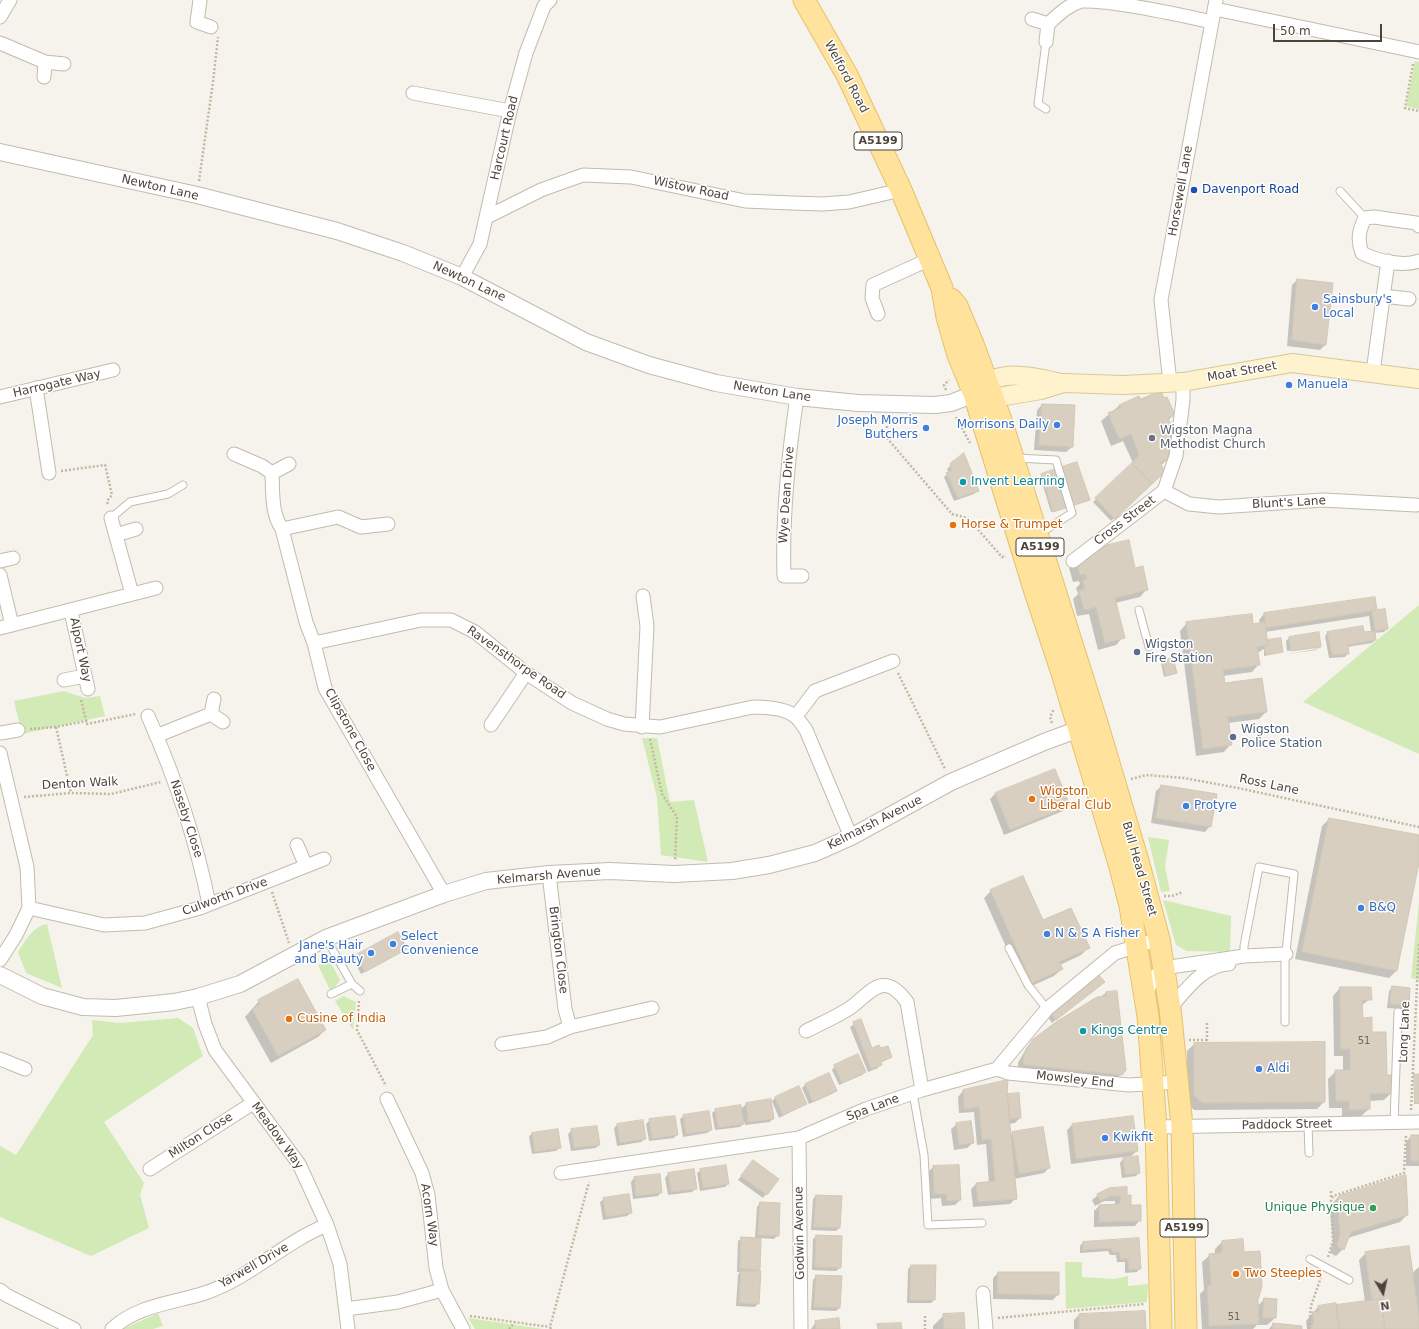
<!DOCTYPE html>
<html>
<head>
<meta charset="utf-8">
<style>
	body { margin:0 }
	#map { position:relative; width:1419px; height:1329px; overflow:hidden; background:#f6f3ec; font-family:"DejaVu Sans",sans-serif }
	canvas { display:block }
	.north { position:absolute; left:1363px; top:1273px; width:40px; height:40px; -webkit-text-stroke:3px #fff; paint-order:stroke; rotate:171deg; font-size:11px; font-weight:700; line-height:16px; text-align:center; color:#4b4439 }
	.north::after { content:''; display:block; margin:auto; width:14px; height:18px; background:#4b4439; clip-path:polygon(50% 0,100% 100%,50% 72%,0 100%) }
	.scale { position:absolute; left:1273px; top:24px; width:109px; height:18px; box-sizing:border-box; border:2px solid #4b4439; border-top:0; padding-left:5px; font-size:12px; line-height:14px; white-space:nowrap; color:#4b4439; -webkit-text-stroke:3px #fff; paint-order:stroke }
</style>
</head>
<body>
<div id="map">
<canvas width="1419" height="1329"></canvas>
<div class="north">N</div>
<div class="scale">50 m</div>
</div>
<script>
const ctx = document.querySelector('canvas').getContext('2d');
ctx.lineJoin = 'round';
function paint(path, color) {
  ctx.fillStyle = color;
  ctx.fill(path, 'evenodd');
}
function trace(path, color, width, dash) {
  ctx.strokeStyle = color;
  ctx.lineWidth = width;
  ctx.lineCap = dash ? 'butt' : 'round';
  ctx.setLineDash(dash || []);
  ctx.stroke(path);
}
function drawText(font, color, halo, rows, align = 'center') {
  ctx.font = font + ' "DejaVu Sans",sans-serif';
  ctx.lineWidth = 3;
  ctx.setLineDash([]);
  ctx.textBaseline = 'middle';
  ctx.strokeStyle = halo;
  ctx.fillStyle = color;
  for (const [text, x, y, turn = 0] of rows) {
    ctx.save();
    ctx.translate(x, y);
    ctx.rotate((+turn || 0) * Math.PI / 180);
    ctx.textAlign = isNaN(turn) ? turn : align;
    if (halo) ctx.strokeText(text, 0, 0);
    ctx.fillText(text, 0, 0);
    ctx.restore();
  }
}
paint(new Path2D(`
	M1415,61L1419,62V109L1406,106Z
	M1419,605V754L1303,702Z
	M64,691L85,698L100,696L105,716L22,734L14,701Z
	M642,738H657L670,802L694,800L708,862L661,855L657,798Z
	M1148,837L1169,840L1165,867L1170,891L1161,892Z
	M1163,900L1231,916L1230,952L1187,951L1176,945Z
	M1419,902V980L1411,978Z
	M47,924L62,988L26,973L18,952C26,940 32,927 47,924Z
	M330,961L340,980L335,987L330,990L318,965Z
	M343,996L356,1002L353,1030L335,1001Z
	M178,1018L193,1028L203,1056L104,1122L144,1183L140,1195L149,1228L91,1256L0,1217V1146L16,1155L93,1035L92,1020L119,1023Z
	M1065,1262H1082V1277L1114,1279L1128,1276V1286L1148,1284L1147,1302L1066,1309Z
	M158,1313L163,1326L153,1329H123Z
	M468,1318L543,1329H475Z`), '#d2eab5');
paint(new Path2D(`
	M1297,280L1332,284L1325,345L1320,350L1287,346L1292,285Z
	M1140,401L1174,415L1168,420L1175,436L1166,443L1171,457L1161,465L1144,490L1111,521L1093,502L1133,463L1123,441L1111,446L1101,421L1120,405Z
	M1042,405L1072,447L1066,452L1034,450L1037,410Z
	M1076,463L1087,501L1051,512L1040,476Z
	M951,465L978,490L974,494L954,501L944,477L949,473L947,469Z
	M1088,551L1147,589L1140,597L1115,603L1123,637L1116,645L1098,650L1089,614L1077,616L1073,599L1078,594L1076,588L1080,584L1079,581L1073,582L1069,568Z
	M1374,598L1376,611L1387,629L1384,632L1374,633L1375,640L1372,643L1347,647L1348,653L1345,657L1329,658L1325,636L1328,632H1371L1369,616L1265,632L1267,641L1282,652L1264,656V649L1257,653L1259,664L1252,672L1223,676L1224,684L1266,712L1259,719L1228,723L1231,744L1224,752L1196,756L1180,631L1187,623L1252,625L1260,624L1259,620L1264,614Z
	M1318,634L1320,647L1316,650L1288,654L1317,649V647L1287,651L1286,641L1289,638Z
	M1163,662L1176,673L1164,677L1161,663Z
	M1054,770L1069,805L1063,811L1004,835L990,799L995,794Z
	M1162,786L1210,826L1205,832L1151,823L1156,791Z
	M1329,819L1419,836V858L1396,971L1389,978L1295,959L1322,826Z
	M991,891L1043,922L1088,948L1081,955L1060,965L1062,969L1054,976L1025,989L984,898Z
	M398,934L406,949L361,974L353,959Z
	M1100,985L1052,1023L1047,1016Z
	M1340,988L1370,999L1361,1006L1362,1019L1386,1076L1391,1093L1384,1100L1369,1101V1109L1361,1116H1342V1108H1329L1328,1079L1336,1071H1343V1056H1334L1333,996Z
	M1392,988L1409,989L1408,1006L1404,1009L1387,1008L1389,991Z
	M1106,993L1121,1074L1116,1080L1018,1068V1063L1027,1047L1032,1041Z
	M259,1001L325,1030L318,1037L271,1063L245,1017Z
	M860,1020L872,1049L891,1057L880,1063L878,1068L868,1072L850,1027Z
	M1194,1044L1324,1102L1317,1109L1194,1110L1187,1103V1051Z
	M835,1066L865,1072L862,1075L839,1085L832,1070Z
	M828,1075L836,1090L832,1094L809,1104L802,1088L805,1085Z
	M1415,1075L1419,1084V1104H1414Z
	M798,1088L806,1104L779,1118L772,1101L775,1098Z
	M963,1091L1006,1095L1018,1094L1020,1118L1015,1123L1009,1124L1010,1135L1013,1133L1049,1168L1044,1173L1014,1179L1016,1198L1010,1204L973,1207L971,1189L976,1184L989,1183L986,1144L977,1145L974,1112L959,1113L958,1097Z
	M771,1101L773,1118L770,1122L745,1125V1122L740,1127L715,1130L712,1113L716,1110L741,1109L746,1104Z
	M684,1116L711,1130L707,1133L683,1137L680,1119Z
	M650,1120L677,1134L674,1138L649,1141L646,1124Z
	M957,1124L973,1143L967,1148L954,1150L951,1129Z
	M617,1125L645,1139L641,1142L617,1146L614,1128Z
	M1072,1125L1137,1151L1131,1156L1071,1164L1067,1130Z
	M572,1130L599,1144L596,1148L571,1151L568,1134Z
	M532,1133L560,1147L556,1151L532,1154L529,1137Z
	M1411,1136H1419V1166H1406V1142Z
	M1123,1159L1139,1173L1136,1176L1122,1178L1120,1163Z
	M753,1161L777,1179L763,1198L738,1180Z
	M933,1167L960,1200L955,1205L942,1206L941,1198L929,1199L928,1172Z
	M701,1170L728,1184L725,1187L700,1191L697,1173Z
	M668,1174L696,1188L692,1192L668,1195L665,1178Z
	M659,1175L661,1192L658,1196L633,1199L631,1182L634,1178Z
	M1098,1195L1126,1196L1130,1206L1140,1220L1135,1226L1094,1227V1211L1099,1206L1115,1205V1201H1104L1095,1206L1092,1200Z
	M816,1196L839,1228L836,1231L811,1230L813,1199Z
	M1339,1196L1407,1215L1400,1222L1348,1238L1343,1249L1336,1256L1330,1253L1333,1241L1330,1210L1332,1204Z
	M604,1199L631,1213L627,1216L603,1220L600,1202Z
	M760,1203L778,1235L774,1239L760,1238L759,1269L756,1272L758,1303L755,1307L736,1306L738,1275L740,1272H737L738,1241L742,1238H755L757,1207Z
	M817,1236L840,1268L836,1271L812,1270L813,1239Z
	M1138,1239L1140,1268L1137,1272L1125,1273V1262H1117L1116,1255H1110L1108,1251L1080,1253V1246L1083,1242Z
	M1222,1242L1243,1253L1258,1306L1264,1299L1275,1318L1267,1325H1257L1253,1329H1202L1200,1294L1204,1290L1202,1262L1210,1255H1215V1249Z
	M1366,1253L1412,1273L1419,1267V1329H1307L1306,1321L1318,1307L1365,1302L1359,1260Z
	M911,1266L934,1300L931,1303H907L908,1269Z
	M998,1273L1058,1294L1053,1300L993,1299V1278Z
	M816,1276L840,1277L839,1308L836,1311L811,1310L813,1280Z
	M944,1315L964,1329H933V1326Z
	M1079,1315L1145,1329H1074V1320Z
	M816,1322L839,1329H811Z
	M1273,1324L1301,1329H1269Z`), '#0003');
const building = new Path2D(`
	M1297,279L1333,283L1326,345L1292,340Z
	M1161,391L1164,398L1167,397L1175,415L1168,418L1176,436L1166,440L1173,457L1160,462L1165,472L1152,484L1132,463L1139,455L1131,434L1119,439L1108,413L1121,408L1119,405L1139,396L1140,399Z
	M1042,404L1075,405L1073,447L1039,445Z
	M964,453L979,491L958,498L946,473L952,471L950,464Z
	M1077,462L1090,500L1053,512L1041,474Z
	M1132,463L1152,484L1115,519L1095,498Z
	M1129,540L1135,568L1143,566L1148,590L1115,598L1125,638L1105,643L1096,607L1084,610L1079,591L1085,589L1083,580L1087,579L1086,574L1080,575L1076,560L1089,557L1088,550Z
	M1375,597L1377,610L1266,628L1264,613Z
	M1385,609L1388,629L1375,631L1372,611Z
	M1252,614L1253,624L1265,622L1268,646L1257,647L1260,665L1223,670L1225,683L1262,678L1267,712L1228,717L1232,745L1203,749L1186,622Z
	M1363,626L1364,632L1375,631L1376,640L1348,645L1349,654L1332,655L1327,632Z
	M1319,632L1321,647L1291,651L1289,637Z
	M1281,638L1283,652L1266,655L1264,646H1268L1267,640Z
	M1173,658L1177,673L1166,676L1162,661Z
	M1055,769L1070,806L1010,830L995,793Z
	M1161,785L1217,794L1211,827L1156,818Z
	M1329,818L1419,835V863L1397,971L1302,952Z
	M1023,876L1043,920L1071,908L1090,948L1059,962L1063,969L1032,983L990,890Z
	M398,932L407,949L365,972L356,955Z
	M1098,974L1105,982L1056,1020L1050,1012Z
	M298,979L326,1030L278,1056L252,1009L260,1004L258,1000Z
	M1392,986L1410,988L1409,1006L1390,1004Z
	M1340,987H1371L1372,1000H1362L1363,1018L1372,1017V1032H1386L1387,1075H1392V1093L1370,1094V1109L1349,1110V1101H1336L1335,1070H1350V1049H1341Z
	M1117,991L1126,1070L1122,1075L1026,1065L1023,1063V1057L1032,1040L1056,1022L1097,997L1106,996V992Z
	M861,1019L872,1048L879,1045L881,1048L888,1046L892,1057L881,1062L882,1065L871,1069L853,1022Z
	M1325,1042V1102L1202,1103L1194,1095V1043Z
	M858,1054L866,1072L842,1083L834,1065Z
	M829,1073L837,1091L813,1102L805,1084Z
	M1414,1074H1419V1103H1415Z
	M1008,1080L1007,1094L1017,1199L978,1202L976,1183L995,1181L991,1139L982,1140L979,1107L964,1109L963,1090Z
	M799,1086L807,1104L783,1115L775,1097Z
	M1019,1093L1021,1118L1010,1119L1007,1094Z
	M771,1099L774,1119L748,1122L746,1103Z
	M741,1105L744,1124L718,1128L715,1109Z
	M709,1111L712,1130L686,1134L683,1115Z
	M675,1116L678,1135L652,1139L649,1119Z
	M1133,1116L1138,1151L1076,1159L1072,1124Z
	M643,1120L646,1139L620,1143L617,1124Z
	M971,1121L974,1143L959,1145L956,1123Z
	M597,1126L600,1145L574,1148L571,1129Z
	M1043,1127L1050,1168L1019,1174L1012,1132Z
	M558,1129L561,1148L535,1152L532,1133Z
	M1411,1135H1419V1161H1411Z
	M1138,1156L1140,1173L1125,1175L1123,1158Z
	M753,1160L779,1179L767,1195L741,1176Z
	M726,1165L729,1184L703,1188L700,1169Z
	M959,1165L961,1200L947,1201L946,1194H934L933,1166Z
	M694,1169L697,1189L671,1192L668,1173Z
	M660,1174L662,1193L636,1196L634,1177Z
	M1406,1175L1408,1215L1351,1232L1344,1250L1337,1246L1340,1233L1337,1202L1339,1196Z
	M1127,1187V1195H1131V1205H1141V1221L1099,1222V1205L1120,1204V1196H1111L1100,1201L1097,1194L1109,1188Z
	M629,1194L632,1213L606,1217L603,1198Z
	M816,1195L842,1196L840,1228L814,1227Z
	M760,1202L780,1203L779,1236L758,1235Z
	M816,1235L842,1236L841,1268L815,1267Z
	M741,1237L761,1238L760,1270L740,1269Z
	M1139,1238L1141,1269L1129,1270L1128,1259H1120V1252H1113L1111,1248L1083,1250V1242Z
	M1243,1239L1244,1252L1260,1251L1262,1286L1258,1300L1259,1324L1209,1326L1207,1286L1211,1285L1209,1254L1222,1253V1241Z
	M1409,1246L1419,1317V1329H1385L1381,1299L1372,1300L1365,1252Z
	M911,1265H936L935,1300H910Z
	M741,1271H761L759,1304L739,1303Z
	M998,1272H1059V1295L998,1294Z
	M816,1275L842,1276L840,1308L814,1307Z
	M1264,1298L1277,1299L1276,1318H1263Z
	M1381,1299L1385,1329H1339L1336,1305Z
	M1336,1303L1339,1329H1310L1314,1323L1312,1312L1319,1311L1318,1306Z
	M1145,1311L1146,1329H1079V1314Z
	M964,1313L965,1329H944L943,1314Z
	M839,1318L840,1329H816L815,1321Z
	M901,1323L902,1329H878L877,1324Z
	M1273,1323L1302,1326V1329H1273Z`);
paint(building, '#d8cfc1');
trace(building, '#d3c7b4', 1);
const service = new Path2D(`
	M1046,42L1038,104L1046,109
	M1340,191L1365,218
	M1016,458L1056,460L1072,513L1039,534
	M111,518L130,502L168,494L183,485
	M1139,610L1149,647
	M326,938L352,984L360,991
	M1009,948L1028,985L1047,1009
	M1244,956V946L1259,867L1294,874L1285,962V1022
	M331,994L352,984
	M913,1093L924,1155L928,1225L982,1223
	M1394,1122L1398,1012
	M1308,1125L1309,1153
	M1310,1259L1349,1280`);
const minor = new Path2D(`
	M200,0L197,22L211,27
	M1215,9L1419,52
	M0,17L10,0
	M1032,19L1048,24
	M1046,42L1048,24C1058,15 1068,5 1081,1C1110,0 1181,15 1212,22
	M0,43L45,62L64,64
	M44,77L45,62
	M413,93L510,111
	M487,217L541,190L583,175L631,177L745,201L792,203L823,204L849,202L901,190
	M1419,226L1416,223L1374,217L1365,218C1359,230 1357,240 1362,253C1377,261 1403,267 1419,261
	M462,277L480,244L510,111L526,53L544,6L550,0
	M1383,296L1409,299
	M878,314L872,298L873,285L930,259
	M1373,372L1388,261
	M1170,383L1161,300L1216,0
	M36,388L49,473
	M0,397L113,370
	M797,397C788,457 782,514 784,576H802
	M234,454L262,466L272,473C273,492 271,513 282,529L306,622L314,643L325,688L444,894
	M272,473L289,464
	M1164,491L1189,504L1219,507L1323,500L1416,505
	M111,518L132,594
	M282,529L338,517L361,527L388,524
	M116,535L136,529
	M0,561L13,558
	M1073,561L1164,491L1176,456L1183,400V382
	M0,575L12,625
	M71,611L88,689
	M0,628L156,588
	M314,643L421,620H451L475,632L526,673L572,703L607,719L624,724L660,727L753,707C766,707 786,708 796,717C800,721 803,726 806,730L851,837
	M64,680L85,676
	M211,714L214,699
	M148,716C175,777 196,839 209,904
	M796,716L815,691L893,661
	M491,725L526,673
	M642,727L647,626L643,596
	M0,733L18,730
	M156,736L211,714L223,722
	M0,753L27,867L29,908L16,935L0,960
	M297,845L306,866
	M549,874L565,1009L570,1027
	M29,908L104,925L145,923L200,908L324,859
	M1145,994L1155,976L1164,968L1244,956L1286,954
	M198,997L205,1024L215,1050L299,1164L327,1225L340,1264L348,1329
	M1170,1008C1186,990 1203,965 1229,964
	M806,1031C820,1024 836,1017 850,1008C871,993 883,969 907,1002L922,1090
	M502,1044L547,1037L570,1027L652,1008
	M0,1059L25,1069
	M997,1069L1008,1073L1129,1085L1178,1082
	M387,1099L422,1173L428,1195L436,1268L442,1290L463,1329
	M1156,1127L1419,1122
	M799,1138L801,1329
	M150,1169L253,1103
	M561,1173L799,1138L866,1109L922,1090L997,1069L1047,1009L1115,953L1159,939
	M0,1290L6,1295L74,1329
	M983,1293L986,1329
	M346,1309L398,1302L442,1290
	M112,1329C137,1305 174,1303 205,1293C250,1278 284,1242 327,1225`);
const tertiary = new Path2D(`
	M0,152L197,195L337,231L403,253L462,277L586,342L649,365L716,383L797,397L858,403L935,405L951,403L974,394
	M0,975L42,996L83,1007L116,1008L174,1002L198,997L240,984L326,938L444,894L486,881L549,874L610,871L674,874L732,871L769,865L815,853L851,837L951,782L1044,742L1090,725`);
const secondary = new Path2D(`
	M978,390C999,367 1034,377 1061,383
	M980,396L993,398L1041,390L1064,383L1123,385L1183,382L1292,363L1419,379`);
const primary = new Path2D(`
	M804,0L847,75L901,190L942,288L947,317L958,355L974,394L1036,595L1062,673L1120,867L1130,906L1148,1016L1156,1127L1161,1329
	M951,299L957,306L973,344L1001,420L1097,723L1138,861L1159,939L1170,1008L1182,1126L1186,1329`);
trace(service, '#c2bbae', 9);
trace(minor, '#c2bbae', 15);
trace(tertiary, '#c2bbae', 18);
trace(secondary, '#d6c79b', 20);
trace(primary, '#e6c16a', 23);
trace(new Path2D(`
	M1413,64L1405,108L1419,111
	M199,181L213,82L218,37
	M946,390L944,385L949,380
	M956,417L970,443
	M887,418V438L952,514L968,518L1002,557L1006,556
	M61,471L105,465L112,495L107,501L108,506
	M898,673L945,769
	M81,700L87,724L136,714
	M1052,723L1050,717L1054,709
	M56,727L71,793
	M30,729L56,727L87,721
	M650,739L662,794L677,817L675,860
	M1131,779L1146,775L1184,778L1238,788L1419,827
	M24,797L71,793L111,794L161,782
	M272,892L289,943
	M1164,896H1172L1183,892
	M359,1001L357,1030L386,1086
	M1207,1023V1043
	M1189,1040H1207
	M1411,1110L1419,943
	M1331,1191V1199
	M1328,1257L1333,1241L1331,1201L1333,1196L1404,1173L1406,1135
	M470,1316L550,1327
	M925,1316V1329
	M998,1318L1144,1304
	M509,1329L515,1322
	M551,1329L550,1327L589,1182
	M1309,1329L1311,1306L1321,1277`), '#c4b79f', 2.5, [2, 2]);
trace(service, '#fff', 7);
trace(minor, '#fff', 13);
trace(tertiary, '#fff', 16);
trace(secondary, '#fff3cd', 18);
trace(primary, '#ffe39c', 21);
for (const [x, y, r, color] of [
	[1194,190,4,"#1a4fb4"],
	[1315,307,4,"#3f7fe0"],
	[1289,385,4,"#3f7fe0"],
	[1057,425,4,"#3f7fe0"],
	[926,428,4,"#3f7fe0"],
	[1152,438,4,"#6b7280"],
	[963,482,4,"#0f9aa8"],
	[953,525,4,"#e8710a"],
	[1137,652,4,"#5c6f8a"],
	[1233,737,4,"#5c6f8a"],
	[1032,799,4,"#e8710a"],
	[1186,806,4,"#3f7fe0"],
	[1361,908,4,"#3f7fe0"],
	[1047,934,4,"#3f7fe0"],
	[393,944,4,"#3f7fe0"],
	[371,953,4,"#3f7fe0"],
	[289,1019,4,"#e8710a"],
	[1083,1031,4,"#0f9aa8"],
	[1259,1069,4,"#3f7fe0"],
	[1105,1138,4,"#3f7fe0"],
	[1373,1208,4,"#2e9e5b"],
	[1236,1274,4,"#e8710a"]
]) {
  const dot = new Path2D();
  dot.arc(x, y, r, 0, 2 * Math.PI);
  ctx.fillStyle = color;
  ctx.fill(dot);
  trace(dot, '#fff', 1.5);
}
drawText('10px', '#6e675b', null, [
	["51",1364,1041],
	["51",1234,1317]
]);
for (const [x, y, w] of [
	[878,141,48],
	[1040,547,48],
	[1184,1228,48]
]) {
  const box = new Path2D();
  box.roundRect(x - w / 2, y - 9, w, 18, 3);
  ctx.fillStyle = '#fff';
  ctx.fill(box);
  trace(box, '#4b4439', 1);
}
drawText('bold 11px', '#4b4439', null, [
	["A5199",878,141],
	["A5199",1040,547],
	["A5199",1184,1228]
]);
drawText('12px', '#4b4439', '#fff', [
	["Welford Road",846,77,62],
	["Harcourt Road",505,138,-77],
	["Newton Lane",160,188,13],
	["Wistow Road",691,189,12],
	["Horsewell Lane",1181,191,-80],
	["Newton Lane",469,282,25],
	["Moat Street",1242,372,-10],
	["Harrogate Way",57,384,-13],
	["Newton Lane",772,392,9],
	["Wye Dean Drive",787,495,-86],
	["Blunt's Lane",1289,503,-3],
	["Cross Street",1125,521,-37],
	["Alport Way",80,650,78],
	["Ravensthorpe Road",516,663,35],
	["Clipstone Close",350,730,61],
	["Denton Walk",80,784,-3],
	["Ross Lane",1269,785,12],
	["Naseby Close",186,819,72],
	["Kelmarsh Avenue",875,823,-27],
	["Bull Head Street",1139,869,74],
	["Kelmarsh Avenue",549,876,-5],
	["Culworth Drive",225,897,-20],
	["Brington Close",558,950,83],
	["Long Lane",1405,1032,-88],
	["Mowsley End",1075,1080,6],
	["Spa Lane",873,1108,-21],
	["Paddock Street",1287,1125,-1],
	["Milton Close",201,1136,-33],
	["Meadow Way",277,1136,54],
	["Acorn Way",429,1215,81],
	["Godwin Avenue",800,1233,-91],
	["Yarwell Drive",254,1266,-30]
]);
drawText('12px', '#164399', '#fff', [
	["Davenport Road",1202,190]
], 'left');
drawText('12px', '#366cbe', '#fff', [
	["Sainsbury's",1323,300],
	["Local",1323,314],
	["Manuela",1297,385],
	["Joseph Morris",918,421,"right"],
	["Butchers",918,435,"right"],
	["Morrisons Daily",1049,425,"right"],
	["Protyre",1194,806],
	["B&Q",1369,908],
	["N & S A Fisher",1055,934],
	["Select",401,937],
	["Convenience",401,951],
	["Jane's Hair",363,946,"right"],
	["and Beauty",363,960,"right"],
	["Aldi",1267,1069],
	["Kwikfit",1113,1138]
], 'left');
drawText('12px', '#5b616d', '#fff', [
	["Wigston Magna",1160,431],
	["Methodist Church",1160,445]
], 'left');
drawText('12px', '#0d838f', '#fff', [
	["Invent Learning",971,482],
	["Kings Centre",1091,1031]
], 'left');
drawText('12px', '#c56008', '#fff', [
	["Horse & Trumpet",961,525],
	["Wigston",1040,792],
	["Liberal Club",1040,806],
	["Cusine of India",297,1019],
	["Two Steeples",1244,1274]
], 'left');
drawText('12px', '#4e5e75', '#fff', [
	["Wigston",1145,645],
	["Fire Station",1145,659],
	["Wigston",1241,730],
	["Police Station",1241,744]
], 'left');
drawText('12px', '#27864d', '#fff', [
	["Unique Physique",1365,1208]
], 'right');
</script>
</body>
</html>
